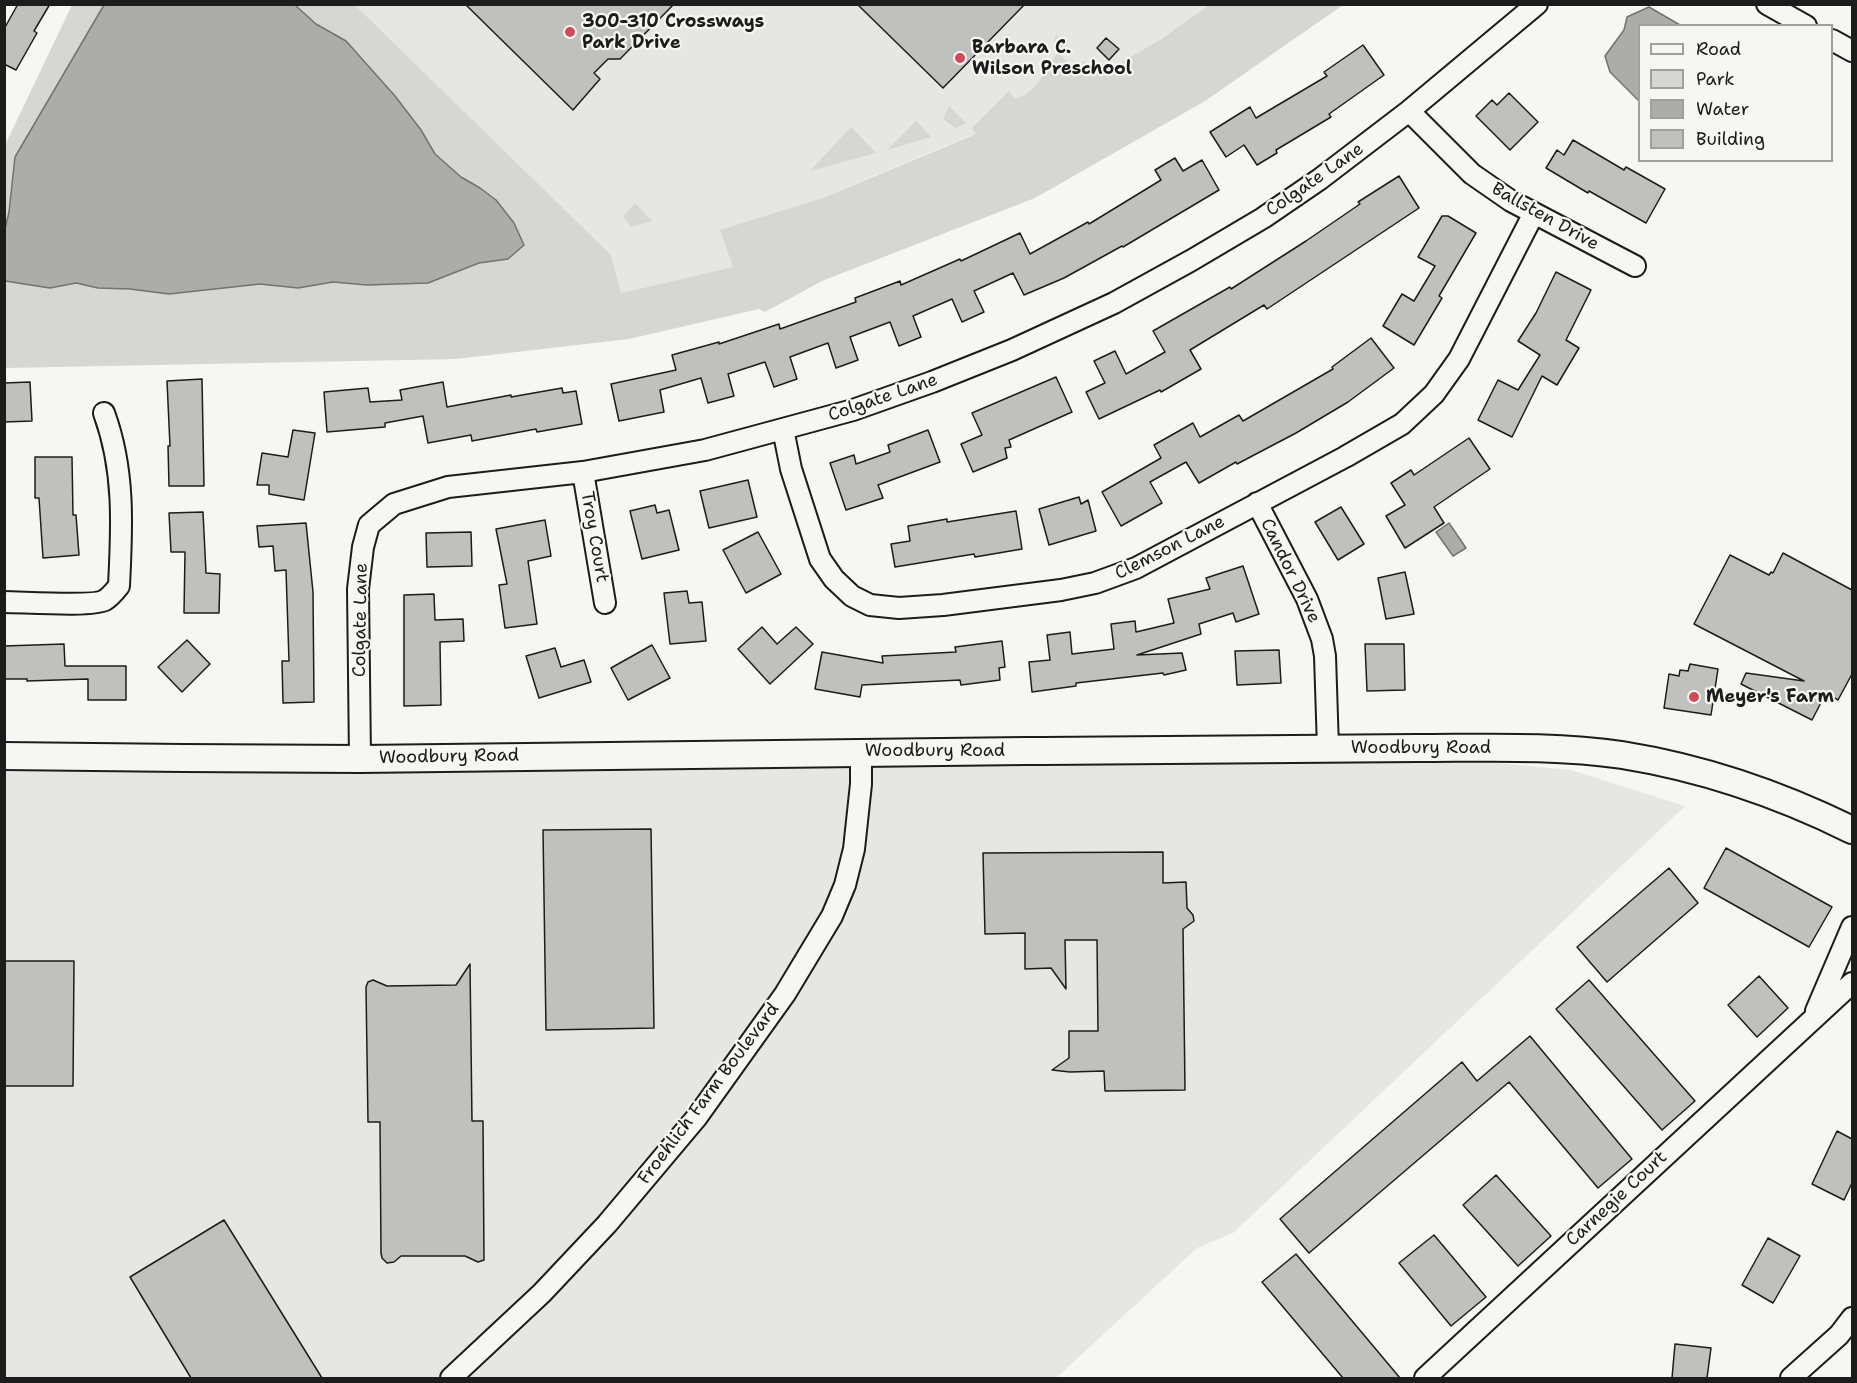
<!DOCTYPE html>
<html>
<head>
<meta charset="utf-8">
<style>
	body { margin:0 }
	#map { position:relative; width:1857px; height:1383px; overflow:hidden; background:#f6f6f2; font-family:"Shantell Sans",sans-serif }
	canvas { display:block }
	.frame { position:absolute; inset:0; border:6px solid #1c1c1c; pointer-events:none }
	.legend { position:absolute; left:1638px; top:24px; width:195px; height:138px; box-sizing:border-box; background:#f6f6f2; border:2px solid #9f9f9c; margin:0; padding:8px 10px; list-style:none; font-size:18px; color:#1c1c1c }
	.legend li { display:flex; align-items:center; gap:12px; height:30px }
	.legend b { width:30px; border:2px solid #9f9f9c }
</style>
</head>
<body>
<div id="map">
<canvas width="1857" height="1383"></canvas>
<div class="frame"></div>
<ul class="legend">
<li><b style="height:8px;background:#f6f6f2"></b>Road</li>
<li><b style="height:16px;background:#d6d6d2"></b>Park</li>
<li><b style="height:16px;background:#acaca9"></b>Water</li>
<li><b style="height:16px;background:#c0c0bd"></b>Building</li>
</ul>
</div>
<script>
const ctx = document.querySelector('canvas').getContext('2d');
ctx.lineJoin = 'round';
function paint(path, color) {
  ctx.fillStyle = color;
  ctx.fill(path, 'evenodd');
}
function trace(path, color, width, dash) {
  ctx.strokeStyle = color;
  ctx.lineWidth = width;
  ctx.lineCap = dash ? 'butt' : 'round';
  ctx.setLineDash(dash || []);
  ctx.stroke(path);
}
function drawText(font, color, halo, rows, align = 'center') {
  ctx.font = font + ' "Shantell Sans",sans-serif';
  ctx.lineWidth = 4.5;
  ctx.setLineDash([]);
  ctx.textBaseline = 'middle';
  ctx.strokeStyle = halo;
  ctx.fillStyle = color;
  for (const [text, x, y, turn = 0] of rows) {
    ctx.save();
    ctx.translate(x, y);
    ctx.rotate((+turn || 0) * Math.PI / 180);
    ctx.textAlign = isNaN(turn) ? turn : align;
    if (halo) ctx.strokeText(text, 0, 0);
    ctx.fillText(text, 0, 0);
    ctx.restore();
  }
}
paint(new Path2D(`
	M355,5H1209L1166,36L1046,106L940,148L804,206L734,267L620,293L611,255Z
	M1393,753L1571,770L1685,806L1233,1233L1197,1248L1056,1378H5L4,769L254,762Z`), '#e6e6e2');
paint(new Path2D(`
	M72,5H104L15,157L9,212L5,229V145Z
	M295,5H355L611,255L621,293L733,267L720,230L823,198L976,134L972,128L1009,91L1015,99C1036,94 1045,71 1057,54L1054,41L1056,35L1067,45L1060,54L1075,71L1084,61L1099,75L1163,38L1209,5H1343L1205,101L1035,198L822,281L765,312L759,309L629,339L456,359L5,368V281L50,288L76,283L98,288L183,292L260,284L298,288L333,282L367,285L428,283L479,263L508,259L524,245L480,188L461,177L435,154L421,129L395,96L346,41L316,24Z
	M949,106L966,123L956,128L943,119Z
	M916,121L931,137L887,150Z
	M851,127L876,153L810,171Z
	M635,203L652,221L631,227L623,217Z`), '#d6d6d2');
const water = new Path2D(`
	M104,5H295L316,24L346,41L395,96L421,130L435,154L461,177L480,188L496,200L514,223L524,245L508,259L479,263L428,283L367,285L333,282L298,288L260,284L169,294L130,289L98,288L76,283L50,288L5,281V229L9,212L15,157Z
	M1649,7L1680,25L1640,26L1639,101L1610,72L1605,56L1624,30L1627,17Z
	M1449,523L1466,548L1453,556L1436,532Z`);
paint(water, '#acaca9');
trace(water, '#727271', 1.5);
const building = new Path2D(`
	M18,4H50L34,31L37,33L16,70L4,64V29Z
	M465,4H674L620,59H608L594,73L600,79L573,110Z
	M857,4H1025L943,88Z
	M1106,38L1119,49L1109,60L1097,48Z
	M1363,45L1384,75L1329,114L1331,117L1276,150L1277,153L1257,165L1244,145L1226,157L1210,132L1250,107L1256,118L1327,76L1324,72Z
	M1509,93L1538,122L1510,150L1476,116L1492,100L1497,105Z
	M1573,140L1624,170L1626,167L1665,189L1646,223L1589,191L1588,193L1546,168L1557,150L1564,155Z
	M1175,158L1183,171L1202,160L1219,190L1123,247L1122,246L1064,278L1024,295L1013,273L974,291L984,312L962,322L952,299L913,316L921,337L899,346L890,322L850,337L858,360L836,368L828,343L790,357L797,379L774,387L765,362L728,374L734,396L708,403L701,378L660,390L664,412L619,421L611,384L676,370L672,355L719,342V344L779,324L780,329L856,302L855,298L900,281L901,285L960,259L961,261L1020,233L1030,254L1088,222L1089,224L1161,180L1155,170Z
	M1399,176L1419,208L1267,309L1264,305L1190,350L1201,369L1161,392L1160,390L1099,419L1086,392L1105,383L1094,361L1115,351L1126,374L1165,352L1153,331L1230,287L1231,289L1306,241L1360,204L1358,202Z
	M1442,216H1448L1476,233L1439,296L1442,298L1414,345L1383,326L1402,294L1414,301L1435,266L1418,257Z
	M1556,272L1591,290L1566,340L1579,348L1557,385L1542,376L1512,437L1478,420L1498,380L1518,390L1540,355L1518,341L1536,313Z
	M1371,338L1394,368L1348,402L1296,433L1237,464L1236,462L1199,483L1186,462L1150,482L1162,503L1121,526L1102,492L1161,458L1154,445L1193,423L1200,437L1239,415L1243,421L1333,369L1332,367Z
	M1056,377L1072,412L1009,440L1011,447L1005,448L1007,458L973,472L961,444L982,435L972,413Z
	M202,379L204,486H169L168,446H170L167,381Z
	M30,382L32,421L4,422V383Z
	M443,382L447,407L511,395V397L562,388L563,393L576,391L582,424L537,432L536,429L472,441L471,435L428,443L423,416L385,423V427L327,432L324,392L368,388L370,402L402,400L400,390Z
	M293,430L315,433L304,500L269,494V485H257L262,453L288,457Z
	M928,430L940,462L878,485L883,498L846,510L830,463L854,455L856,464L890,452L888,445Z
	M1469,438L1490,469L1434,507L1444,523L1405,548L1386,516L1405,505L1391,483L1411,470L1414,475Z
	M35,457H72L73,515H76L79,555L43,558L39,498H35Z
	M748,480L757,517L709,528L700,491Z
	M1079,497L1081,504L1088,500L1096,531L1049,545L1039,509Z
	M655,505L657,513L669,510L679,550L642,559L630,511Z
	M1341,507L1364,544L1338,560L1315,522Z
	M1016,511L1022,549L975,557L974,554L895,567L891,544L910,541L908,526L947,519V522Z
	M203,512L206,573L220,574L219,613H184L185,552H171L169,513Z
	M545,520L551,556L528,561L537,624L505,628L499,585L507,584L496,529Z
	M306,523L313,592L314,702L283,703L282,661H289L286,570L275,571L273,546L259,547L257,526Z
	M471,532L472,566L427,567L426,533Z
	M758,532L781,574L746,593L723,550Z
	M1783,553L1852,590V674L1838,700L1826,693L1812,720L1741,684L1746,673L1804,681L1694,624L1730,555L1769,575L1771,572L1773,573Z
	M1243,566L1259,614L1236,622L1233,613L1199,624L1201,634L1137,655L1182,653L1186,670L1164,675L1163,673L1076,683V686L1032,692L1029,662L1050,660L1047,635L1070,632L1072,654L1114,649L1111,624L1135,621L1136,632L1174,623L1168,599L1210,589L1206,578Z
	M1405,572L1414,614L1386,619L1378,578Z
	M687,591L689,603L702,602L706,641L670,644L664,593Z
	M434,594L435,620L463,619L464,641L440,642L441,705L404,706V595Z
	M762,627L777,644L796,627L813,644L770,684L738,649Z
	M187,640L210,664L182,692L158,667Z
	M1002,641L1005,667L999,668L1000,680L961,685L960,680L862,685L860,697L815,689L822,652L883,663L882,656L956,652L955,647Z
	M64,644L65,666H126V700H88V679L27,681V679H4V646Z
	M1365,644H1404L1405,690L1367,691Z
	M652,645L670,678L628,700L611,668Z
	M555,648L561,667L584,660L591,682L539,698L526,656Z
	M1279,650L1281,683L1237,685L1235,651Z
	M1690,664L1718,669L1711,715L1664,708L1669,674L1679,676L1680,670L1688,671Z
	M651,829L654,1028L546,1030L543,830Z
	M1726,848L1832,907L1809,947L1704,888Z
	M1163,852V883L1186,882L1187,908L1193,915L1194,921L1183,929L1185,1090L1105,1091L1104,1071L1070,1072L1052,1070L1069,1058V1031H1098L1097,940H1065L1066,989L1051,968L1025,969V933L985,934L983,853Z
	M1669,868L1698,903L1607,982L1577,947Z
	M4,961H74L73,1086H4Z
	M470,964L472,1121H483L484,1260L478,1262L465,1256H401L394,1262L387,1263L382,1258L381,1253L380,1122H368L366,987L368,982L373,980L387,986L456,985Z
	M1759,976L1788,1008L1757,1037L1728,1005Z
	M1589,980L1695,1101L1662,1130L1556,1009Z
	M1530,1036L1632,1159L1598,1188L1509,1082L1309,1253L1280,1219L1462,1062L1477,1081Z
	M1837,1131L1852,1139V1183L1844,1200L1812,1184Z
	M1496,1175L1551,1236L1518,1266L1463,1205Z
	M224,1220L322,1378H191L130,1277Z
	M1434,1235L1486,1297L1451,1326L1399,1263Z
	M1768,1238L1800,1256L1773,1303L1742,1285Z
	M1296,1254L1400,1378H1343L1262,1282Z
	M1675,1344L1711,1348L1707,1378H1672Z`);
paint(building, '#c0c0bd');
trace(building, '#1c1c1c', 1.5);
const minor = new Path2D(`
	M1767,4L1806,26
	M1832,40L1852,51
	M1409,111L1472,174L1511,201L1635,266
	M783,429L791,469L820,559L834,579L852,596L870,605L899,608L943,605L1061,590L1095,583L1136,568L1345,457L1402,424L1434,394L1459,359L1534,213
	M583,472L605,603
	M1257,503L1307,599L1322,639L1325,656L1328,748
	M4,602C23,602 94,607 105,600C110,597 115,591 119,586C122,527 125,470 104,413
	M360,759L358,589L363,547L369,525L394,504L448,487L583,472L705,450L853,410L932,382L1012,350L1114,303L1192,260L1263,218L1320,179L1409,111L1537,4
	M1816,1011L1852,927
	M451,1378L542,1293L607,1224L697,1117L785,994L832,916L845,885L854,849L861,784V751
	M1425,1378L1852,983
	M1791,1378L1839,1335L1852,1318`);
const major = new Path2D(`
	M4,756C123,757 241,759 360,759C587,758 815,752 1043,751C1167,750 1292,748 1417,748C1485,748 1554,745 1622,755C1703,768 1779,794 1852,830`);
trace(minor, '#1c1c1c', 24);
trace(major, '#1c1c1c', 30);
trace(minor, '#f6f6f2', 20);
trace(major, '#f6f6f2', 26);
for (const [x, y, r, color] of [
	[570,32,6,"#d1495b"],
	[960,58,6,"#d1495b"],
	[1694,697,6,"#d1495b"]
]) {
  const dot = new Path2D();
  dot.arc(x, y, r, 0, 2 * Math.PI);
  ctx.fillStyle = color;
  ctx.fill(dot);
  trace(dot, '#f6f6f2', 2);
}
drawText('bold 18px', '#1c1c1c', '#f6f6f2', [
	["300-310 Crossways",582,22],
	["Park Drive",582,43],
	["Barbara C.",972,48],
	["Wilson Preschool",972,69],
	["Meyer's Farm",1706,697]
], 'left');
drawText('18px', '#1c1c1c', '#f6f6f2', [
	["Colgate Lane",1315,180,-35],
	["Ballsten Drive",1545,217,29],
	["Colgate Lane",883,398,-19],
	["Troy Court",594,537,80],
	["Clemson Lane",1170,548,-27],
	["Candor Drive",1290,571,64],
	["Colgate Lane",361,620,-89],
	["Woodbury Road",1421,748],
	["Woodbury Road",935,751],
	["Woodbury Road",449,757,-1],
	["Froehlich Farm Boulevard",709,1094,-53],
	["Carnegie Court",1617,1199,-43]
]);
</script>
</body>
</html>
